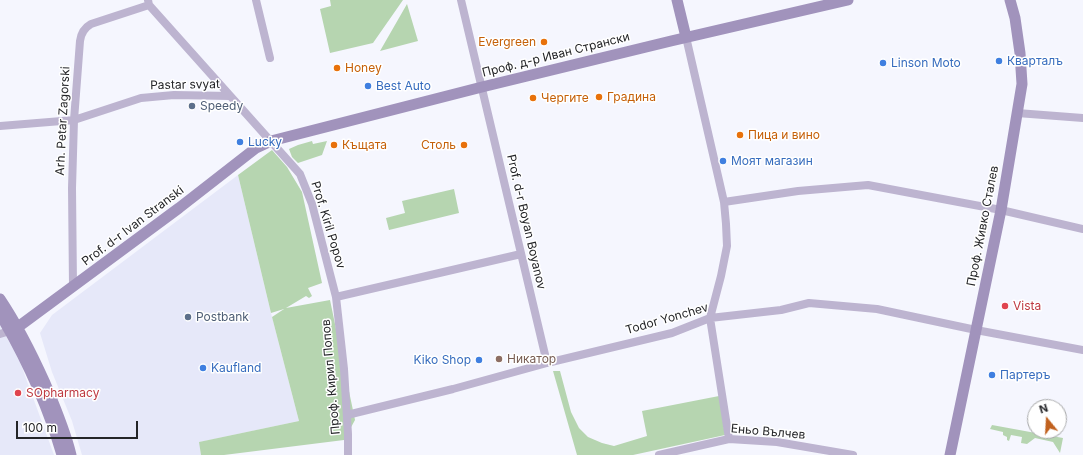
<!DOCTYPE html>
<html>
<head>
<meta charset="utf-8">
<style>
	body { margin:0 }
	#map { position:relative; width:1083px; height:455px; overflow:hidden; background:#f5f6fe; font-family:Inter,sans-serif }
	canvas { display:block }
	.north { position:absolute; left:1027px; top:399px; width:40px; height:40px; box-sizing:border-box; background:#fff; border:1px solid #a7a8a9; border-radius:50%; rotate:342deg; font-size:11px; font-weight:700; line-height:16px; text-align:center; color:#242528 }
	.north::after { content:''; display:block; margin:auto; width:14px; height:18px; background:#c1611e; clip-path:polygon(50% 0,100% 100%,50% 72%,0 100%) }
	.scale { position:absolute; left:16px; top:421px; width:122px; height:18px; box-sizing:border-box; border:2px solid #242528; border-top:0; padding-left:5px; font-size:12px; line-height:14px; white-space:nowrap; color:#242528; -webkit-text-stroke:3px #fff; paint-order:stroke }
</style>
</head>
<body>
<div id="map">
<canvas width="1083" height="455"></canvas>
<div class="north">N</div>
<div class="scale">100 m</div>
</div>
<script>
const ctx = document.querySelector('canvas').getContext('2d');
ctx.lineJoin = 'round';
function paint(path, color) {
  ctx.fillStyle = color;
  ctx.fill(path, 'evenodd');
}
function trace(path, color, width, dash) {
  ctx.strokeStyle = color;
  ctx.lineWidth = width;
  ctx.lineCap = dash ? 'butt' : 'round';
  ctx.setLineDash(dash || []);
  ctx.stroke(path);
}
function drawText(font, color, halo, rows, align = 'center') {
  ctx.font = font + ' Inter,sans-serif';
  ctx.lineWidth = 3;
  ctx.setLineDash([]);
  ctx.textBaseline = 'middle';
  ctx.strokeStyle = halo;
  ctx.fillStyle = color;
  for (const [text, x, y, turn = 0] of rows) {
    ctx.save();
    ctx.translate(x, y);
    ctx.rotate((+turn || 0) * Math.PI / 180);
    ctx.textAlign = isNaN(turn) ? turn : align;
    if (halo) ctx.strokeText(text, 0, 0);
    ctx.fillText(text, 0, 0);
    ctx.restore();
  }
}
paint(new Path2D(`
	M238,175L271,313L299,421L200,442L201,455H82L72,421L52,372L40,333L52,315Z
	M0,325L20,362L54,455H0Z`), '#e6e8f9');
paint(new Path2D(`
	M330,0H403L373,43L330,53L320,9L331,6Z
	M407,4L418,41L380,51Z
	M312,141L313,144L327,141L322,155L298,163L292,157L289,149L298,145Z
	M272,150L287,167L302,192L322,283L308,288L312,296L309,298L306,296L286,308L330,300L355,420L344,440L224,455H201L199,442L299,421L272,317L284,309L271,313L238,175Z
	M454,189L459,213L389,230L386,218L405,213L402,201Z
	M553,371H560L571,412L579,428L588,437L602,443L614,446L647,436L642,411L719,396L725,435L633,455H577Z
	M992,425L1063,438L1060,453L1053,442L1035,438L1027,444L1021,443L1022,437L1011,435L1009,441L1007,440V437L1003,435V432L990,429Z`), '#b6d5b0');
trace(new Path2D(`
	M148,0L149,5L300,174L312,204L336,297L344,369L348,434V455
	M256,0L270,58
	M461,0L547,363
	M686,37L724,202L726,224L727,246L721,276L710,318L729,439
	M1017,113L1083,118
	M0,126L74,120L141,98L174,95L230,96
	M724,202L798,191L868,185L1001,210L1083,229
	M73,286L72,188L74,120L80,41C81,33 84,28 91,24L149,5
	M336,297L521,254
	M0,334L10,331
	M347,415L453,389L547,363L672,333L710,318L781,310L809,303L877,309L976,330L1083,350
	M659,455L729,439L777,442L853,455`), '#bdb4d0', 8);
trace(new Path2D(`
	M677,0L686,37
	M0,299C18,326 32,354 45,383C55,407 65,430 71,455
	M0,314C26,358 48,406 62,455
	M10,331L18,327L179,208L256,148L271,141L482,87L671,41L848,0
	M950,455L1001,210L1022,84L1020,53L1015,18L1010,0`), '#a193bc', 11);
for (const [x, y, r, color] of [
	[544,42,4,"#e8710a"],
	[999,61,4,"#3f7fe0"],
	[883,63,4,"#3f7fe0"],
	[337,68,4,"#e8710a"],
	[368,86,4,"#3f7fe0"],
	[599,97,4,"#e8710a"],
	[533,98,4,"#e8710a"],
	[192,106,4,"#5c6f8a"],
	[740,135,4,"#e8710a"],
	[240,142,4,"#3f7fe0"],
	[334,145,4,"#e8710a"],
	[464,145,4,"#e8710a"],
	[723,161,4,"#3f7fe0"],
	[1005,306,4,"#e0444e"],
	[188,317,4,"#5c6f8a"],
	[499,359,4,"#8d6e63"],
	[479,360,4,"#3f7fe0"],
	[203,368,4,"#3f7fe0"],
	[992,375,4,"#3f7fe0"],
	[18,393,4,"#e0444e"]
]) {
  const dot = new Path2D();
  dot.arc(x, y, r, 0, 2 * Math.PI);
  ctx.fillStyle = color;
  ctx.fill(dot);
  trace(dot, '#fff', 1.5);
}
drawText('12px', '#c56008', '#fff', [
	["Evergreen",536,42,"right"],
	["Honey",345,68],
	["Градина",607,97],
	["Чергите",541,98],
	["Пица и вино",748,135],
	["Къщата",342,145],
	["Столь",456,145,"right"]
], 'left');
drawText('12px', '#242528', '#fff', [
	["Проф. д-р Иван Странски",556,55,-14],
	["Pastar svyat",185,85,-1],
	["Arh. Petar Zagorski",63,121,-87],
	["Prof. d-r Boyan Boyanov",526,222,77],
	["Prof. Kiril Popov",328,225,73],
	["Prof. d-r Ivan Stranski",133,226,-37],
	["Проф. Живко Сталев",983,226,-79],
	["Todor Yonchev",667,319,-16],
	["Проф. Кирил Попов",331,377,-95],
	["Еньо Вълчев",768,432,5]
]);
drawText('12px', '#366cbe', '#fff', [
	["Кварталъ",1007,61],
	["Linson Moto",891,63],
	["Best Auto",376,86],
	["Lucky",248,142],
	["Моят магазин",731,161],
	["Kiko Shop",471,360,"right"],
	["Kaufland",211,368],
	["Партеръ",1000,375]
], 'left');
drawText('12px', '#4e5e75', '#fff', [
	["Speedy",200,106],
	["Postbank",196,317]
], 'left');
drawText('12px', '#be3a42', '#fff', [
	["Vista",1013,306],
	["SOpharmacy",26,393]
], 'left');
drawText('12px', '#785e54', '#fff', [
	["Никатор",507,359]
], 'left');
</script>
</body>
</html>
